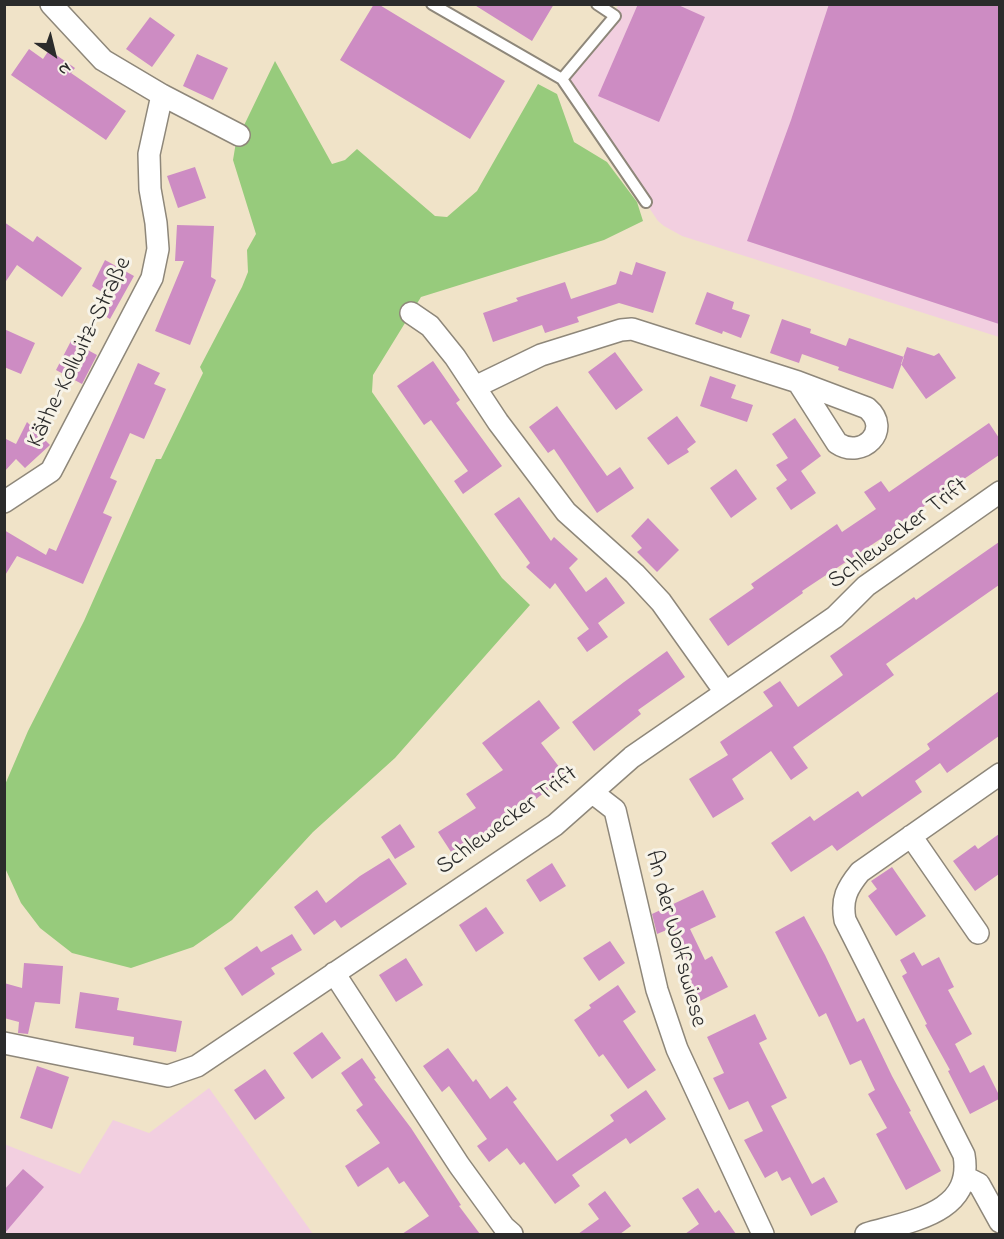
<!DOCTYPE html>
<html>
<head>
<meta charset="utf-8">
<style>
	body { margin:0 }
	#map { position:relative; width:1004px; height:1239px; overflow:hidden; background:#f0e3c8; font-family:"Indie Flower",sans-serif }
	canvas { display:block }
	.frame { position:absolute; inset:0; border:6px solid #2b2b2b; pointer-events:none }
	.north { position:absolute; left:24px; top:24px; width:60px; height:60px; -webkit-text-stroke:4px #f7f3e8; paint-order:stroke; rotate:145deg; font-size:16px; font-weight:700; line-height:24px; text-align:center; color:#2b2b2b }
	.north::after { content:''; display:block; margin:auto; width:21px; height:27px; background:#2b2b2b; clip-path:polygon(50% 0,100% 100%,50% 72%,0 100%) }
</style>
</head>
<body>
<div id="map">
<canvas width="1004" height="1239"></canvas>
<div class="frame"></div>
<div class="north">N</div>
</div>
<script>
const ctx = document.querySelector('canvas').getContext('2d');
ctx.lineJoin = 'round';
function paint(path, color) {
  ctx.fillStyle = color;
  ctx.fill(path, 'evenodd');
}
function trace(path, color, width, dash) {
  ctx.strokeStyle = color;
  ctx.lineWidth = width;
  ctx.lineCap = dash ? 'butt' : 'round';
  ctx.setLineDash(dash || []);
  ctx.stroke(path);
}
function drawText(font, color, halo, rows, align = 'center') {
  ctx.font = font + ' "Indie Flower",sans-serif';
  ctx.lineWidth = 6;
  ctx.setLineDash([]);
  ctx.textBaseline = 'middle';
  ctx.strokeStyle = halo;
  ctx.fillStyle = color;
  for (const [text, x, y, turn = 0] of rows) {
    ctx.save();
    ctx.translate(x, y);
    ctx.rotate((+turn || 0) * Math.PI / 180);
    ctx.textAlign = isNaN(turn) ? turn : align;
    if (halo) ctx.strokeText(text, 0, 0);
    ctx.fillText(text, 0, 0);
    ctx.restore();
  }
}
paint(new Path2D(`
	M618,5H999V337L682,236L664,226L658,221L562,79L615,16Z
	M209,1088L313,1234H5L4,1144L80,1174L113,1120L149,1133Z`), '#f2cfe0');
paint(new Path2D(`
	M275,61L332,164L345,160L357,149L435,216L447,217L477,191L538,84L557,94L574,142L607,162L637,202L643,221L604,240L421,297L373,375L372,392L502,578L530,605L395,758L313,832L232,920L193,947L131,968L72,953L40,928L21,903L5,868L4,787L28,731L84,621L156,459H161L203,373L200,367L242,287L248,272L247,250L256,234L233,160L236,142Z`), '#97cb7c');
paint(new Path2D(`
	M374,4H378L505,81L470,139L340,60Z
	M473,4H554L532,41Z
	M638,4H676L705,17L659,122L598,96Z
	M829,4H999V324L747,241L791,120Z
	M150,17L175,35L152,67L126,49Z
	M29,49L43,59L49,50L75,68L71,73L126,111L106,140L11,75Z
	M197,54L228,68L213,100L183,86Z
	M195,167L206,198L178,208L167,176Z
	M4,222L33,242L37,236L82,268L62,297L17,265L4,284Z
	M177,225L214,226L211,277L216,280L190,345L155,331L184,261H175Z
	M105,260L134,276L110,319L93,309L102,292L92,286Z
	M636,262L666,272L653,313L619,303L577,317L579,322L545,333L542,325L493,342L483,313L518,301L516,298L565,282L571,299L616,284L620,271L632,275Z
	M707,292L734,302L732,309L750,315L741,338L723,331L722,334L695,324Z
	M782,319L811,329L810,333L846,346L849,338L904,357L893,389L838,370L839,367L802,354L799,363L770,353Z
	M4,329L35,343L21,374L4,367Z
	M71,341L97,355L82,384L56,370Z
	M907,347L934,356L939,353L956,378L926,399L901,364Z
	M615,352L643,390L616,410L588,372Z
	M433,361L460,400L456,403L502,466L463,494L454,481L468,471L431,420L424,425L397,386Z
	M138,363L160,373L154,384L166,389L144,439L130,433L110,478L117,481L103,513L112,517L83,584L17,556L4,577V530L46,555L49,548L56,551Z
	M710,376L736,385L731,398L753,405L747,422L700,406Z
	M557,406L607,476L620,467L634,488L597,513L554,449L548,453L529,427Z
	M677,416L696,442L687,449L689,452L668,465L647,438Z
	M795,418L821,456L801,471L816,493L791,510L776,488L787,480L776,465L788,458L772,434Z
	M27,422L50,445L25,468L16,459L4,472V438L16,444Z
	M989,423L999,438V455L907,518L908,520L882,538L802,591L803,593L728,646L709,619L754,588L751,584L837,524L842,532L876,509L864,492L881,481L889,492Z
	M736,469L757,499L731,518L710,488Z
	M519,497L551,541L554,537L578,559L569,568L586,592L606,577L625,603L598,623L608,637L587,652L577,638L589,629L555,583L550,589L526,567L530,563L494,514Z
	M648,518L679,550L657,572L637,552L642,548L631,536Z
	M999,542V585L886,664L894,675L793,747L808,768L791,780L771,751L732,779L744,799L713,818L689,779L728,755L720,742L773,706L763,692L780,681L798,707L843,675L830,656L914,597L916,600Z
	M667,651L685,677L638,710L641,714L594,751L572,722L624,682Z
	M999,691V736L947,773L940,763L915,781L922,792L837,851L832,845L791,872L771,843L810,816L814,821L858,791L862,797L930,749L927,744Z
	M539,700L560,728L541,743L566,776L519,812L453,855L438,832L476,808L466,794L503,770L482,743Z
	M400,824L415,847L395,859L381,837Z
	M999,834V874L975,891L953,861L975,845L978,849Z
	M389,858L407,884L341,928L335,920L314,935L294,907L317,890L326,903L360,876Z
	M552,863L566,886L540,902L526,880Z
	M892,867L926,916L896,936L868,896L877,889L871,881Z
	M703,890L716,917L690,929L705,960L712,956L728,987L700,1001L685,970L688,968L669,929L657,934L652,914Z
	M486,907L504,933L476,952L459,925Z
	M804,916L825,955L857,1022L864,1018L892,1076L911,1111L909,1112L941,1171L906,1190L876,1134L887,1128L868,1094L875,1090L861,1060L850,1065L826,1013L819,1017L775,932Z
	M292,934L302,950L271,968L275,974L242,996L224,968L257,946L261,952Z
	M610,941L625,963L599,981L583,958Z
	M914,952L922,966L939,957L954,987L948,990L972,1034L955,1044L970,1073L984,1065L999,1095V1099L970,1114L948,1071L950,1070L925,1025L927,1024L902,976L907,973L900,960Z
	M406,958L423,985L396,1002L379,975Z
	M24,963L63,966L60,1004L35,1002L28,1034L18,1033L19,1022L4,1018V983L22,988Z
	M618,985L636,1012L623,1021L656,1070L628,1089L603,1054L599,1057L574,1020L591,1008L589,1005Z
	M80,992L119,998L117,1010L182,1021L176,1052L133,1045L134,1037L75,1028Z
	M755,1014L767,1039L759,1043L787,1098L771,1106L812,1184L824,1177L838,1202L811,1216L790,1177L782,1181L777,1171L765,1178L744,1140L763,1131L748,1101L729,1110L713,1078L724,1073L707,1037Z
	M322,1032L341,1058L312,1079L293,1053Z
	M448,1048L473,1082L476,1079L490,1099L507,1086L517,1099L513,1102L557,1161L614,1121L610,1115L646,1090L666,1119L630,1144L626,1138L572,1175L580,1186L555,1204L524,1162L520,1165L507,1148L489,1162L477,1146L487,1139L449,1086L442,1092L423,1066Z
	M362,1058L376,1078L374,1079L411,1128L461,1205L459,1206L480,1234H402L429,1216L404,1181L399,1184L388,1167L358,1187L345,1166L380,1143L356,1110L363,1105L341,1073Z
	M37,1066L69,1077L52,1129L20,1118Z
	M265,1069L285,1098L255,1120L234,1090Z
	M23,1169L44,1187L4,1234V1190Z
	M698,1188L715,1213L719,1210L736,1234H685L699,1224L682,1198Z
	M605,1191L631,1226L620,1234H578L599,1219L588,1204Z`), '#cd8cc3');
const lane = new Path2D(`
	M432,4L562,79L646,202
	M562,79L615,16L597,4`);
const street = new Path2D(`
	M51,4L103,60L162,95L239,135
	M411,313L430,326L455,357L498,422L566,512L635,574L661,602L725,692
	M475,387L541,355L621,330L632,329L798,382L837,443C862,460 893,430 867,408L798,382
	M4,502L51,471L152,278L158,249L156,223L150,189L149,154L162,95
	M593,793L615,810L657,990L677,1049L763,1234
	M911,836L978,933
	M334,973L459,1165L504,1227L512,1234
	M4,1043L168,1076L197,1066L555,825L632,757L835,617L866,586L1000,492
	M965,1177L979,1184L1000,1222
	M866,1234C909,1221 974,1214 964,1155L845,920C841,899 847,888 860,872L1000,774`);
trace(lane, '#8e877a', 14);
trace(street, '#8e877a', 24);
trace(lane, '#fff', 10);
trace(street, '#fff', 21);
drawText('24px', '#2b2b2b', '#f7f3e8', [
	["Käthe-Kollwitz-Straße",81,353,-64],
	["Schlewecker Trift",899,535,-37],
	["Schlewecker Trift",508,822,-36],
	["An der Wolfswiese",674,939,75]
]);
</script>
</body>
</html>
